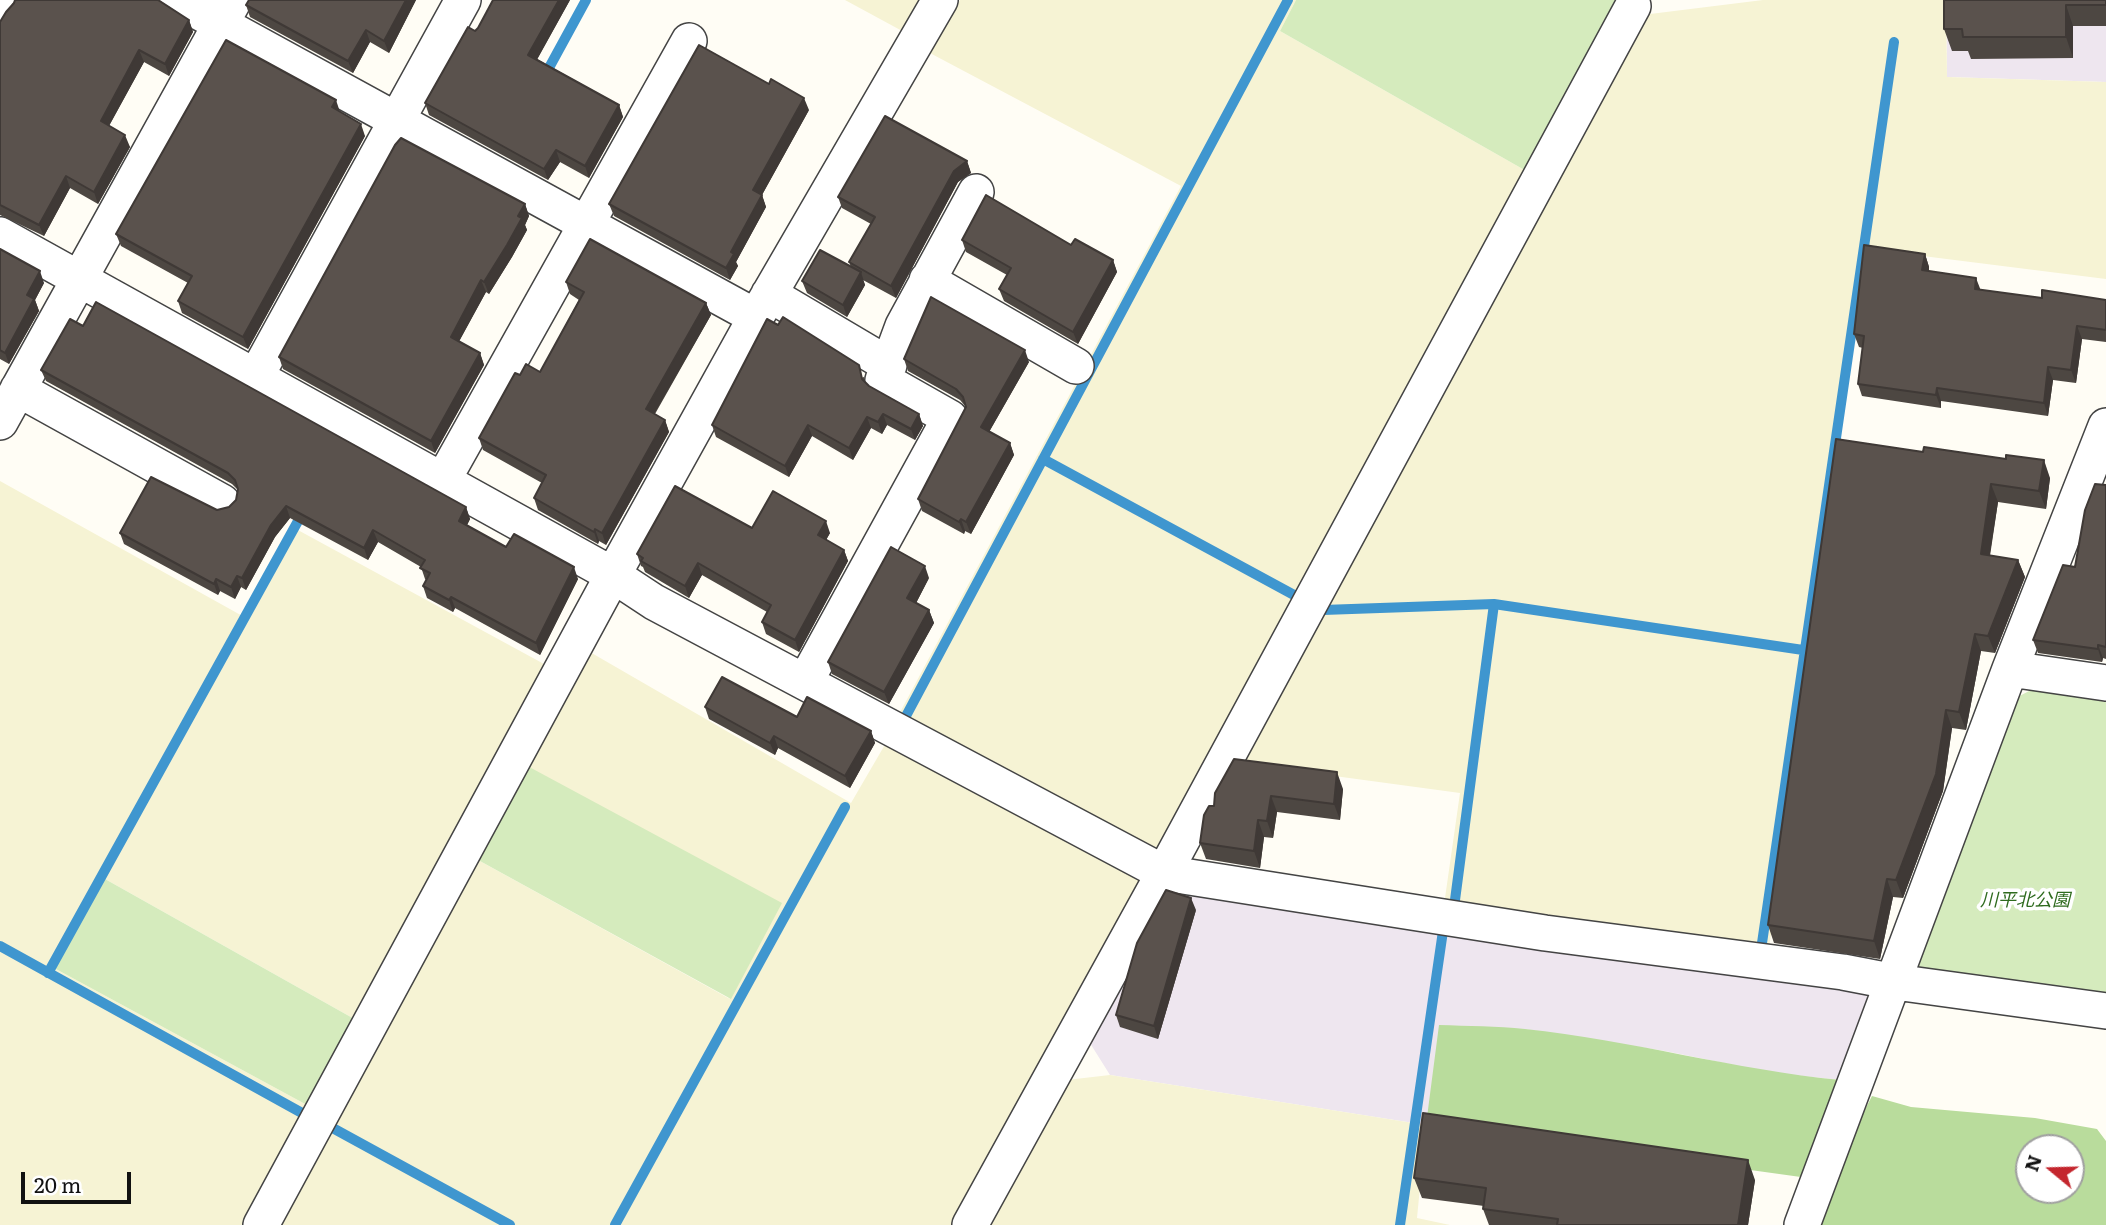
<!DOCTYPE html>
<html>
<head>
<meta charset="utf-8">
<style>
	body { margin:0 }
	#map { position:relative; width:2106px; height:1225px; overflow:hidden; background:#fffdf5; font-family:Literata,serif }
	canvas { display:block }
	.north { position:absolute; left:2015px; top:1134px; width:70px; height:70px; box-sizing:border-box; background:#fff; border:2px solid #a0a0a0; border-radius:50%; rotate:289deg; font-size:19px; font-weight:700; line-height:28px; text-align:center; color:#111 }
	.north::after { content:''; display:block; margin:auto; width:24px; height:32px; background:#c4262e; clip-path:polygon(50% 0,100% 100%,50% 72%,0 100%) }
	.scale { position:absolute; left:21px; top:1172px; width:110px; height:32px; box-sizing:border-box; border:4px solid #111; border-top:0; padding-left:9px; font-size:21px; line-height:24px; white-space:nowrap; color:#111; -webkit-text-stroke:5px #fff; paint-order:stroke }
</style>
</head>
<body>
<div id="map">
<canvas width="2106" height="1225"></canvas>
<div class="north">N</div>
<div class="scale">20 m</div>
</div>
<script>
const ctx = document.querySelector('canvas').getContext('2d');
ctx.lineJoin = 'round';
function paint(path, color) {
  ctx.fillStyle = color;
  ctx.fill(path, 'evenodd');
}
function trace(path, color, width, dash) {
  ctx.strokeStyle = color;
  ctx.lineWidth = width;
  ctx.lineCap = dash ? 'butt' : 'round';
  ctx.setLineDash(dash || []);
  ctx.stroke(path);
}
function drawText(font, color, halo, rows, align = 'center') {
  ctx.font = font + ' Literata,"Noto Sans JP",serif';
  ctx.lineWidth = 7;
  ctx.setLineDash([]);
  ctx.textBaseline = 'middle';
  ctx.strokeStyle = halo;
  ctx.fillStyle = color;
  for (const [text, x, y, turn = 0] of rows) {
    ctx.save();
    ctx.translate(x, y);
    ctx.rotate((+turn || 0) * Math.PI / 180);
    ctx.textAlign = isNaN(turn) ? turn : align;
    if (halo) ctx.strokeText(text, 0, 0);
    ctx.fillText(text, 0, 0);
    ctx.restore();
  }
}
paint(new Path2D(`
	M1946,0H2106V82L1947,77Z
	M1173,886L1860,986L1870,1000L1841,1080L1773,1073L1665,1051L1524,1029L1426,1125L1110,1075L1083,1032Z`), '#eee6ef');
paint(new Path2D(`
	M845,0H922L904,32Z
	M960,0H1296L1280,31L1528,172L1165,847L1137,846L897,718L1181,186L928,52Z
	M1763,0H1946L1947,77L2106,82V279L1867,249L1769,948L1444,905L1460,793L1231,762L1642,15Z
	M0,481L246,618L296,529L555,670L365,1025L105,879L54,968L318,1111L255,1225H0Z
	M583,648L851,803L890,736L1141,870L1143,889L960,1225H270L469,855L730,999L520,762Z
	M1110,1075L1426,1125L1417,1218L1450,1225H978L1058,1081Z`), '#f6f3d4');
paint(new Path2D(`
	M1296,0H1620L1528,172L1280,31Z
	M2031,690L2106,701V995L1914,967L2012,700Z
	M520,762L782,903L731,999L469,855Z
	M105,879L365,1025L318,1111L54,968Z`), '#d5ebbd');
paint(new Path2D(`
	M1439,1025C1468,1026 1497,1026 1525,1029C1631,1040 1735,1070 1841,1080L1808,1178L1426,1125Z
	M1872,1096L1911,1107L2035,1118L2097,1129L2106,1141V1225H1814L1840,1158ZM2029,1148H2071V1190H2029Z`), '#b9dc9c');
trace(new Path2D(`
	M544,77L586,0
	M1043,459L1294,595
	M1323,610L1494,604L1803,650
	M906,716L1288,0
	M1455,900L1494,604
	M1762,943L1894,42
	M0,946L311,1118
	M48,973L303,512
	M329,1126L510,1225
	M615,1225L845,807
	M1400,1225L1443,931`), '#3f96cf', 10);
const minor = new Path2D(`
	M177,0L756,317
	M0,6L3,0
	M0,235L613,575L654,602L1164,873L1545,933L1843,972L1895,982L2106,1011
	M927,280L1076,366
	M769,294L889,365
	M256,376L463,0
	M18,389L222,502
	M0,422L234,0
	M443,480L689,41
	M2010,669L2106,683
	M805,682L950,418L883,380L903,326L976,192
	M261,1225L613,575L756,317L940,0
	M970,1225L1164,873L1633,6
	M1802,1225L2010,669L2106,426`);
trace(minor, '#444', 38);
trace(minor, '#fff', 35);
paint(new Path2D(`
	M15,0H159L189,20L193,32L169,76L144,62L109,126L130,147L98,204L70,188L44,236L0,215V22Z
	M249,0H416L389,53L370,42L353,73L250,17L246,5Z
	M570,0L537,59L619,105L623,117L589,178L560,162L548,180L429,115L425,103L478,28Z
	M1944,0H2106V26H2073V58L1971,59L1968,51H1952L1944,29Z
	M809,110L762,195L766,207L736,262L738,266L730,280L614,216L609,204Z
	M340,112L365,136L248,349L182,313L178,301L188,283L121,246L116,234Z
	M967,161L971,173L958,182L896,298L863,280L865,285L847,317L807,293L802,281L851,267L849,262L871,224L842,208L838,197Z
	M525,204L529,216L525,225L527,230L512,257L489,294L486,292L459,341L480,353L484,365L435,453L283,369L279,357Z
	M962,240L1113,260L1117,272L1078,344L1004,301L999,289L1007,275L966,252Z
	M0,249L44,283L35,300L39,311L9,364L0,359Z
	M1925,254L1929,267V271L1981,290L2042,298L2106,300V342L2082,339L2076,383L2053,380L2048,416L1941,401V408L1862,396L1858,384L1863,348L1859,347L1854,334Z
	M566,282L706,303L711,315L655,414L665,420L669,432L606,545L599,541L598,544L538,510L534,498L542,483L483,450L479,438L520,375L540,372L579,300L570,294Z
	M83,326L466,507L470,519L467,525L506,547L578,579L540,655L455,608L453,612L427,598L423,586L426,580L425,579L421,567L378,542L368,560L290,518L275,537L246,590L241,587L235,599L220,591L218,595L124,544L120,533L229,507L236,500L238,490L232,484L46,381L41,370Z
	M904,359L1029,362L989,432L1010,443L1014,455L971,534L965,531L964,534L922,511L918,499L966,407L960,400L908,371Z
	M864,377V382L869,386L919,414L923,426L915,440L887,425L882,434L871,428L853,460L812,436L789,477L716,437L712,425Z
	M1923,452L2006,459L2050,478L2046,509L1998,502L1990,556L2018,560L2025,577L1995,653L1981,651L1966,730L1952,728L1943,791L1903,898L1893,897L1880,959L1774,943L1768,925Z
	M2106,485V659L2103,658L2102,662L2038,653L2033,640L2075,567Z
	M752,528L830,533L826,540L844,550L848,561L799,652L766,634L762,622L767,612L702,575L689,598L645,572L643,567L641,566L637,554Z
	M929,578L916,603L929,610L934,623L889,704L832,674L828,662Z
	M705,707L797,717L871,731L875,743L850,788L778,748L775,755L709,719Z
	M1343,789L1340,820L1277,812L1273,838L1264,837L1260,868L1206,859L1200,843L1214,806L1215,793Z
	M1196,910L1158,1039L1120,1027L1116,1015Z
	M1414,1178L1755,1180L1748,1225H1489L1483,1209L1484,1206L1422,1198Z`), '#4d4742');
paint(new Path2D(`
	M406,0H416L389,53L384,41Z
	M559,0H570L533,67L528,55Z
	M2066,5L2073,26V58L2066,37Z
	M189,20L193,32L169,76L165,64Z
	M366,30L370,42L353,73L348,61Z
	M139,50L144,62L105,133L101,121Z
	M804,98L809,110L758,202L753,190Z
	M336,100L340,112L332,107Z
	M619,105L623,117L589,178L585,166Z
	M361,124L365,136L248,349L243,337Z
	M125,135L130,147L98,204L94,192Z
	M556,150L560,162L548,180L544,169Z
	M967,161L971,173L958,182L896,298L891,286L954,171Z
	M66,176L70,188L44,236L39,225Z
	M762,195L766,207L736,262L738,266L730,280L726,268L731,252Z
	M525,204L529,216L525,225L527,230L512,257L489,294L484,282Z
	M1925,254L1929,267L1927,283L1922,270Z
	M1113,260L1117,272L1078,344L1073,332Z
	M40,271L44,283L35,300L39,311L9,364L5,353L27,295Z
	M861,272L865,285L847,317L843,305Z
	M1976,278L1981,291L1975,289Z
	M481,280L486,292L455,349L451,337Z
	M706,303L711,315L650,421L646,409Z
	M2077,326L2082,339L2076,383L2071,370Z
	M1025,350L1029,362L985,439L981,427Z
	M480,353L484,365L435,453L431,441Z
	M2048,367L2053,380L2048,416L2044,403Z
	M1937,388L1941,401V408L1936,395Z
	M883,414L887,425L882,434L878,422Z
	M919,414L923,426L915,440L911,429Z
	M867,417L871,428L853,460L849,448Z
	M665,420L669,432L606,545L602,533Z
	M808,425L812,436L789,477L785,466Z
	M1010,443L1014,455L971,534L966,522Z
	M2044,460L2050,478L2046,509L2039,491Z
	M1991,484L1998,502L1987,572L1981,554Z
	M286,506L290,518L275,537L246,590L242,578L271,525Z
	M466,507L470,519L463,533L459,521Z
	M961,519L965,531L964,534L959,522Z
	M826,521L830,533L822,547L818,535Z
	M595,529L599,541L598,544L594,532Z
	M373,530L378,542L368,560L364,548Z
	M844,550L848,561L799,652L795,640Z
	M2018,560L2025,577L1995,653L1988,636Z
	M698,563L702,575L689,598L685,586Z
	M925,566L929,578L912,611L907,598Z
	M574,567L578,579L540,655L536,643Z
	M237,576L241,587L235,599L231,587Z
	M216,579L220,591L218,595L214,584Z
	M451,597L455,608L453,612L449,600Z
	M929,610L934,623L889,704L884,692Z
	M1975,634L1981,651L1966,730L1959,712Z
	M2098,645L2103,658L2102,662L2098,649Z
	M1946,710L1952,728L1943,791L1903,898L1896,880Z
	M871,731L875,743L850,788L845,776Z
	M774,736L778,748L775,755L770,743Z
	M1337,772L1343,789L1340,820L1334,804Z
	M1271,796L1277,812L1273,838L1267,821Z
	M1258,820L1264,837L1260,868L1254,851Z
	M1887,879L1893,897L1880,959L1874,941Z
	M1191,898L1196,910L1158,1039L1154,1026Z
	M1748,1160L1755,1180L1748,1225H1738Z`), '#3f3936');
const building = new Path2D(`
	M15,0H158L189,20L165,64L139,50L101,121L125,135L94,192L66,176L39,225L0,205V22L6,12L14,3Z
	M249,0H406L384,41L366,30L348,61L246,5Z
	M493,0H559L528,55L619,105L585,166L556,150L544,169L425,103L468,27L475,31L478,28Z
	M1944,0H2106V5H2066V37H1963L1962,29H1944Z
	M226,40L336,100L332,107L361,124L243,337L178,301L192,276L116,234Z
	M699,45L769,84L771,79L804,98L753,190L762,195L731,252L734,254L726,268L609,204Z
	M885,116L967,161L954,171L891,286L849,262L875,217L838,197Z
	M401,138L525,204L518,216L522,218L507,245L484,282L481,280L451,337L480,353L431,441L279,357L395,145Z
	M986,195L1071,245L1075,239L1113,260L1073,332L999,289L1011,268L962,240Z
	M590,239L706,303L646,409L665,420L602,533L595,529L594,532L534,498L546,475L479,438L515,373L520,375L526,364L540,372L584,292L566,282Z
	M1864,245L1925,254L1922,270L1976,278L1975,289L2042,298V290L2106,300V330L2077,326L2071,370L2048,367L2044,403L1937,388L1936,395L1858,384L1864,336L1854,334Z
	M0,249L40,271L27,295L34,299L5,353L0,350Z
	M820,250L861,272L843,305L802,281Z
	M931,297L1025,350L981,427L1010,443L966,522L961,519L959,522L918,499L966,407L963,397L956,389L904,359Z
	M96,302L466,507L459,521L506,547L514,534L574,567L536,643L451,597L449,600L423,586L430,573L420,568L425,560L373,530L364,548L286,506L271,525L242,578L237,576L231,587L216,579L214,584L120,533L151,477L217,510L229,507L236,500L238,489L235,480L228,473L41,370L70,319L83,326Z
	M783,317L859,365L862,379L869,386L919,414L911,429L883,414L878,422L867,417L849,448L808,425L785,466L712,425L767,319L778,325Z
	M1836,439L1923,452L1924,447L2006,459V455L2044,460L2039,491L1991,484L1981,554L2018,560L1988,636L1975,634L1959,712L1946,710L1936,774L1896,880L1887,879L1874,941L1768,925Z
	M2095,484L2106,485V647L2098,645V649L2033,640L2063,565L2075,567L2085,510Z
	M675,486L752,528L773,491L826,521L818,535L844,550L795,640L762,622L771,605L698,563L685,586L641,561L643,558L637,554Z
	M891,547L925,566L907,598L929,610L884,692L828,662Z
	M722,677L797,717L807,697L871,731L845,776L774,736L770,743L705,707Z
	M1234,759L1337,772L1334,804L1271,796L1267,821L1258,820L1254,851L1200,843L1204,815L1209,806H1214L1215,793Z
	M1166,890L1191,898L1154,1026L1116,1015L1137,943Z
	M1423,1113L1748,1160L1738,1225H1557L1558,1219L1483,1209L1486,1188L1414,1178Z`);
paint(building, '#5a524d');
trace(building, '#3f3936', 2);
drawText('italic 18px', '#2f6b1f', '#fff', [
	["川平北公園",2025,901]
]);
</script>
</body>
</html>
